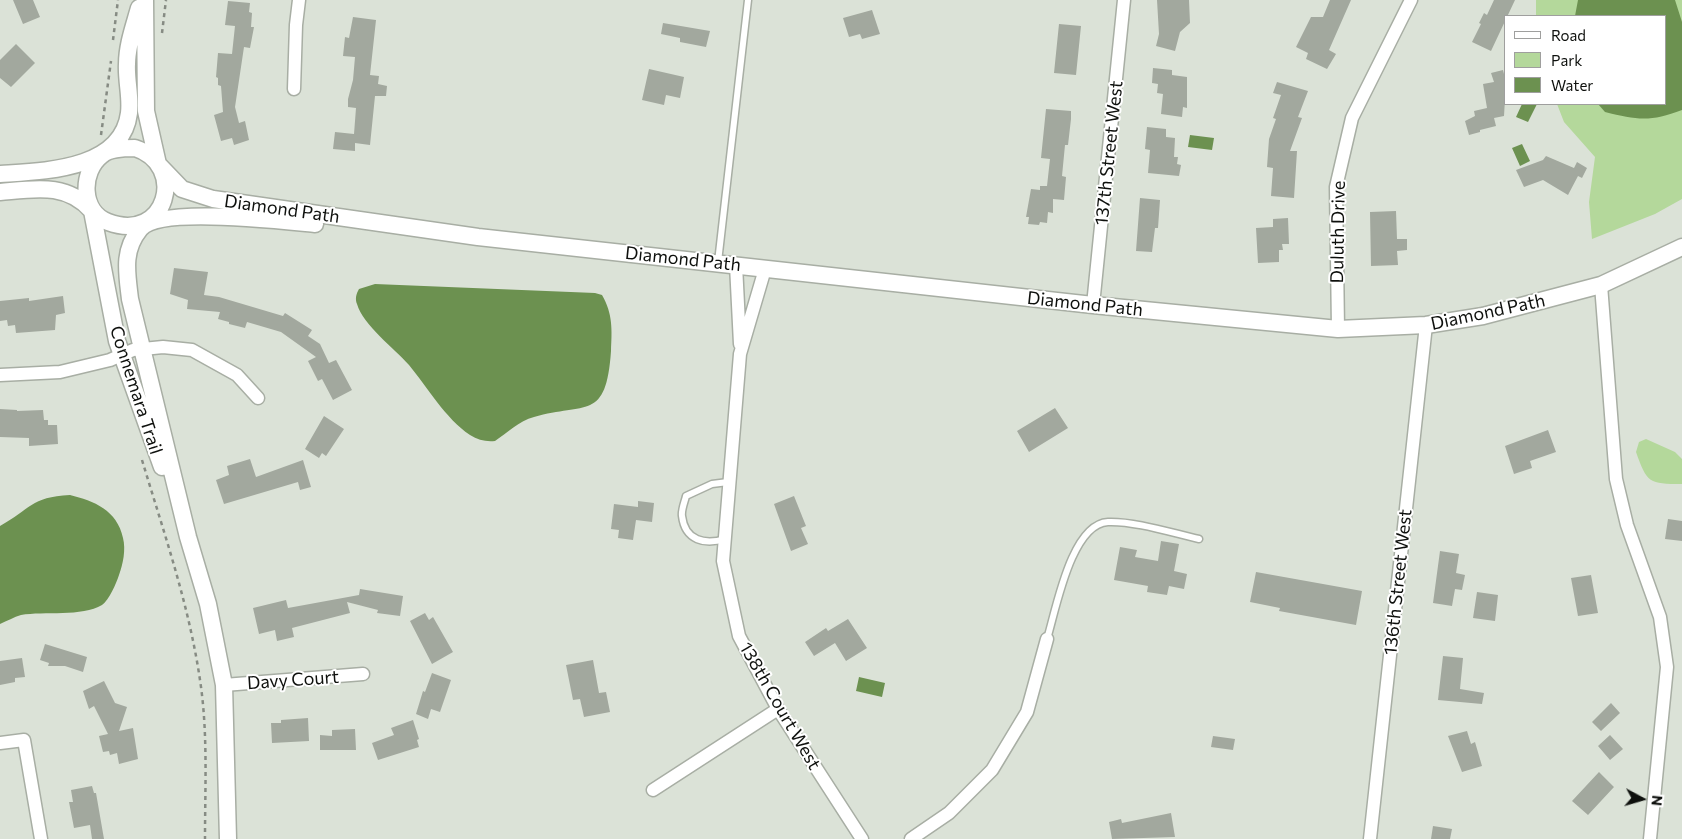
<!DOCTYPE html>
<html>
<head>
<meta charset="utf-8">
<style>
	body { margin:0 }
	#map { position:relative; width:1682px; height:839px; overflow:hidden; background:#dbe2d7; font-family:Commissioner,sans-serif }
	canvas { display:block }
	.legend { position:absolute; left:1504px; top:15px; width:162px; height:90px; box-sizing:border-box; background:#fff; border:1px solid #9f9f9e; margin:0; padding:6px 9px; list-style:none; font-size:15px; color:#0e100d }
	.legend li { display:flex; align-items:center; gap:10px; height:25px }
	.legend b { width:25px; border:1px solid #9f9f9e }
	.north { position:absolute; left:1617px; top:774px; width:50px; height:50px; -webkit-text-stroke:4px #fff; paint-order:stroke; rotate:96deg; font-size:14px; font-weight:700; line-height:20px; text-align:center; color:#0e100d }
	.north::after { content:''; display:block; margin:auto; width:18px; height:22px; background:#0e100d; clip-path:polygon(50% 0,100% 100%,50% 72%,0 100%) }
</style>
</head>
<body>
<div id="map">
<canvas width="1682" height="839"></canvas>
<ul class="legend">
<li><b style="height:6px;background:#fff"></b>Road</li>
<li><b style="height:14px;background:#b4d89b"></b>Park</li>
<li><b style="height:14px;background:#6c9150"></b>Water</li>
</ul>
<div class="north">N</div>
</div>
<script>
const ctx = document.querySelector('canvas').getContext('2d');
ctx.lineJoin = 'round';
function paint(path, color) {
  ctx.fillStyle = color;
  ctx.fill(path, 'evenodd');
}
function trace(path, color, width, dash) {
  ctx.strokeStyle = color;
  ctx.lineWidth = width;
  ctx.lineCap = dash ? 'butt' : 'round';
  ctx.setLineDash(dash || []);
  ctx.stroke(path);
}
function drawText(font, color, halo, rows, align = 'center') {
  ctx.font = font + ' Commissioner,sans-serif';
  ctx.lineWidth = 4;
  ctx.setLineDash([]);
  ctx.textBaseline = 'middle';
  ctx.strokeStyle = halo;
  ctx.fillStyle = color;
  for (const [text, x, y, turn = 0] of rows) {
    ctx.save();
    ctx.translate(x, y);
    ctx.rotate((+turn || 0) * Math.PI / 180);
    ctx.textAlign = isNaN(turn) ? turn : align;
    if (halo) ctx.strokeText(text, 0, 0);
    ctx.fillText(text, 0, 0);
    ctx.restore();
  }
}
paint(new Path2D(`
	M1536,0H1682V199L1655,214L1592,239L1589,202L1595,157L1564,122L1557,104H1666V16H1536Z
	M1646,439L1675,452L1682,459V484C1649,484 1647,483 1636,452L1639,442Z`), '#b4d89b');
paint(new Path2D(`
	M1578,0H1675L1682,22V110C1651,122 1637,120 1605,112L1598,104H1666V16H1575Z
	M1522,104H1537L1528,122L1516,117Z
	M1190,135L1214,138L1212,150L1188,147Z
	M1522,144L1530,161L1520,166L1512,148Z
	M375,284L595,293L602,295C613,314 612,330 611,351C606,422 586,402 534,417C519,421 507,433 495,441C486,442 478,440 470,435C445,418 428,388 409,365C394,348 363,325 357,304C355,299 356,294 359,289Z
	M70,495C94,501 117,510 123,538C126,550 123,564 119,575C116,584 109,600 102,605C82,617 44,611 21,615C14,617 7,621 0,624V526C31,509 30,497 70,495Z
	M859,677L885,683L882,697L856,691Z`), '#6c9150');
paint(new Path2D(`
	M13,0H33L40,17L23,24Z
	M1157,0H1189L1190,23L1180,32L1175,51L1156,46L1159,34Z
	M1330,0H1351L1329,50L1336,54L1327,69L1306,59L1308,53L1296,47L1311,17H1323Z
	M1494,0H1515L1491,51L1472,42L1481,24L1479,23L1484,13L1487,15Z
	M228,1L250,3L249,12L252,13L251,27H254L250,48L244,47L235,107L239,123L245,121L249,140L234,145L232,138L221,141L214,115L223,112L221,86L218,85V78L216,77L218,53L232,54L235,26L225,25Z
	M872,10L880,34L862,39L860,34L849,37L843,18Z
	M353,17L376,20L370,75L379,76L378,84L387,86L386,96H375L370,145L355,143V151L333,149L335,132L354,134L356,108L348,107V99L353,80L355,57L343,56L345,37L349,38Z
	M663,23L710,31L706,47L680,42V38L661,34Z
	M1059,24L1081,26L1076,75L1054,73Z
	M16,44L35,63L11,87L0,78V60Z
	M1153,68L1172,70V75L1187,77V108L1183,107L1182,117L1161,114L1163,94L1157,93L1158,84L1152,83Z
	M649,69L684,77L680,98L666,95L664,105L642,100Z
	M1503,70L1506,82L1504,116L1494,118L1496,126L1480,130V132L1469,135L1465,121L1475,116L1474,111L1487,108L1483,84L1494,82L1491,73Z
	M1277,82L1308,91L1298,117L1302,118L1290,151H1297L1294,198L1271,196L1273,168L1267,167L1269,139L1276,119L1273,118L1281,95L1273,93Z
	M1046,109L1071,111V119L1068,145H1065L1062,176L1066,177L1064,200L1053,199V213L1048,212L1047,223L1040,222L1039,225L1028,224L1029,217H1026L1031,189L1040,190V186H1047L1050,159L1041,158Z
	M1147,127L1166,129V137L1175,138L1174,157H1178L1177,164L1181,165L1179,176L1148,173L1150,150L1145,149Z
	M1546,156L1574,168L1577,162L1587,168L1582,178L1578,176L1568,195L1543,180L1524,187L1516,170L1543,160Z
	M1140,198L1160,200L1158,228H1155L1152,252L1136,251Z
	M1396,211L1397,239H1407V250L1397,251L1398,265L1371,266L1370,212Z
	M1288,218L1289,244H1282L1283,250H1279V262L1258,263L1256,228L1273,227V219Z
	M174,268L208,272L204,295L219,297L283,316L285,313L312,330L308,336L320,344L329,363L336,360L352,390L333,400L322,379L318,381L308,361L316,357L281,332L247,322L245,328L229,324V322L218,319L220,312L187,309L188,300L170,294Z
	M63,296L65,313L56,315L55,330L16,333L15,325L8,326L7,320L0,321V301L29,298V301Z
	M1055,408L1068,428L1029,452L1017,431Z
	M0,409L17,410V411L43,410L44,420H48V425H57L58,444L29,446V438L0,437Z
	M324,416L344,429L326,456L322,453L319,458L305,449Z
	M1548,430L1556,452L1530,461L1532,468L1514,474L1505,446Z
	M250,459L256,477L303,460L311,487L300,490L298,482L224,504L216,480L229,475L227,466Z
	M794,496L806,526L801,528L808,544L791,551L774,504Z
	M638,501L654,503L652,522L636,520L633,540L618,538L619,530L611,529L614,504L638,507Z
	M1668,519L1682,521V541L1665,539Z
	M1161,541L1179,544L1174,571L1187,574L1184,589L1169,586L1167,595L1147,592L1148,586L1114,580L1120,547L1137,550L1135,557L1158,561Z
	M1440,551L1459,554L1456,573L1465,575L1462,590L1455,589L1452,606L1433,603Z
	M1256,572L1362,591L1356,625L1279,611L1280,608L1250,602Z
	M1591,575L1598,613L1578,616L1571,578Z
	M360,589L403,596L400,616L377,613L378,610L347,602L350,613L292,628L294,637L277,641L275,630L259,634L253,608L286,600L288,608L359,595Z
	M1477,592L1498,595L1495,621L1473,618Z
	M425,613L429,620L433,617L453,652L432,664L410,621Z
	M848,619L867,648L846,661L835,643L814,656L805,642L826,628L828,631Z
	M45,644L87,657L83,672L65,666H48L49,663L40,660Z
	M1443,656L1463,658L1460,689L1484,693L1482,704L1438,700Z
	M22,658L25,677L15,678V682L0,685V661Z
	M593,660L599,693L606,692L610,712L584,717L580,699L573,700L566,665Z
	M432,673L451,680L440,712L431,709L428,719L416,714L423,691L425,692Z
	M104,681L115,703L127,707L119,731L133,728L138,759L119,764L117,753L110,755L109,751L103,752L99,736L108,734L94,706L89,709L83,691Z
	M1611,703L1620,713L1601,731L1592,722Z
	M308,718L309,741L272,743L271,723H281V720Z
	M413,720L419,739L417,740L419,747L378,760L372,743L394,735L391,728Z
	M355,729L356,750H320V735L332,736V730Z
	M1467,731L1471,744L1475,742L1482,766L1462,772L1448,736Z
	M1610,735L1623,749L1610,760L1598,746Z
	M1213,736L1235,739L1233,750L1211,747Z
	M1599,772L1614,787L1588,815L1572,801Z
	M92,786L94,793H96L104,839H92L90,825L74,828L69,802H73L71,790Z
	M1171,813L1175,837L1112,839L1109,822L1121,819L1122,823Z
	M1433,826L1452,829L1450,839H1431Z`), '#a2a89e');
const service = new Path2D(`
	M718,262L748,0
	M725,539C705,545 685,541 682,516C681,510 685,501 686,496L712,484L728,482
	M1047,639C1056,610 1071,524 1108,522C1135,521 1172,533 1199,539`);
const minor = new Path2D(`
	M294,89L296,25L299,0
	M736,265L740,344
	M765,269L740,354L723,561L739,636L778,709L862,839
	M1601,285L1616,479L1627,525L1660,617L1667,667L1650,839
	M1093,305L1124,0
	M1338,329L1336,187L1352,118L1411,0
	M0,375L60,372L110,360L133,350L163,347L192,350L237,375L258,398
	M224,685L363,674
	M0,743L24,740L41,839
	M653,790L778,709
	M911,839L949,813L992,770L1027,712L1047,639
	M1370,839L1426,325`);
const tertiary = new Path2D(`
	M145,0L146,111L158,164L182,189L213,199L478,237L1093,305L1338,329L1426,325L1483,316L1601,285L1682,247
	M135,148C188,165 167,244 108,222C81,212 80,172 102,155C110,148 124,148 135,148Z
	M0,174C44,171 122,170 129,113C131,97 126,80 127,64C127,45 134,26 139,8
	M0,192C34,189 67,182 92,211L117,341L162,467
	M228,839L224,685L208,604L188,537L130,299C127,273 122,251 140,229C159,206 284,221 315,224`);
trace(service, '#a8aea4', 9);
trace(minor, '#a8aea4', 15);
trace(tertiary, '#a8aea4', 19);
trace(new Path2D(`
	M162,33L166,0
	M113,40L118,0
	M101,135L111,61
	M142,460C164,533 189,605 200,680C208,732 205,786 205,839`), '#868b83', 2.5, [4, 4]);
trace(service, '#fff', 6);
trace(minor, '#fff', 12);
trace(tertiary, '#fff', 16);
drawText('18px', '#0e100d', '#fff', [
	["137th Street West",1109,153,-84],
	["Diamond Path",282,209,8],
	["Duluth Drive",1338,232,-89],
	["Diamond Path",683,259,6],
	["Diamond Path",1085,304,6],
	["Diamond Path",1488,312,-12],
	["Connemara Trail",136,390,72],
	["136th Street West",1398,582,-84],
	["Davy Court",293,680,-4],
	["138th Court West",780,706,60]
]);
</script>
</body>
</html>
